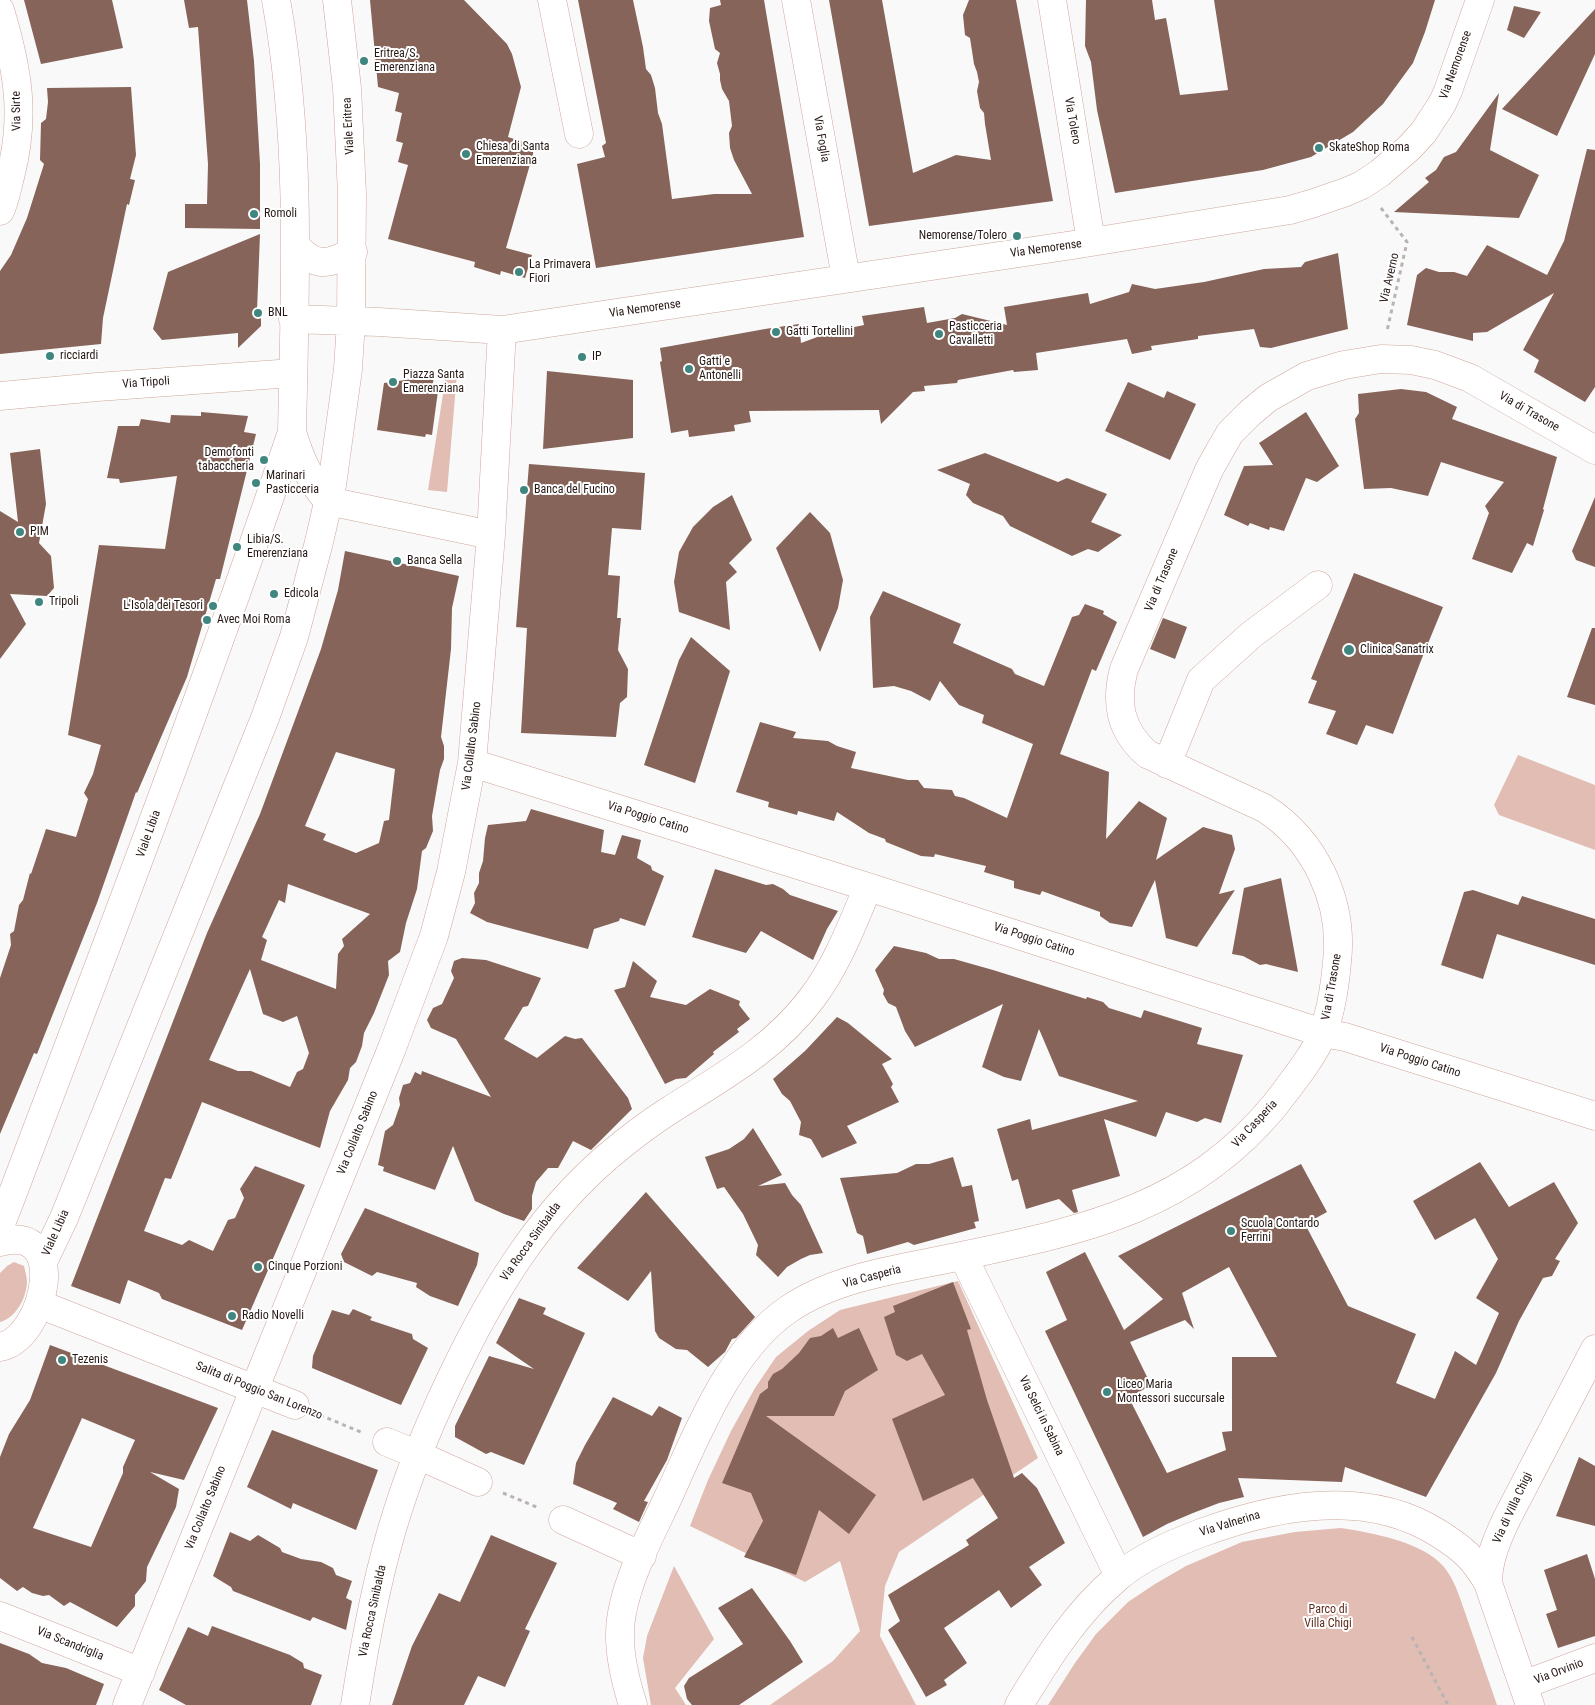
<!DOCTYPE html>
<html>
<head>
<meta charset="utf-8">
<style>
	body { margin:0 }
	canvas { display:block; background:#f9f9f9 }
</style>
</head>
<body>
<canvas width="1595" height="1705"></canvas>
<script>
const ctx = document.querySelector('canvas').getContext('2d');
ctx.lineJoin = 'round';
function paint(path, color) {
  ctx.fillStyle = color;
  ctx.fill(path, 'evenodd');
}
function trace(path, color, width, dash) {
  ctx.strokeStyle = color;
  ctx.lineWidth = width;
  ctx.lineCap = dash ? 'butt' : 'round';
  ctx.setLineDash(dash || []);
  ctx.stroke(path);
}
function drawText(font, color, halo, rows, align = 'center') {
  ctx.font = font + ' "Roboto Condensed",sans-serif';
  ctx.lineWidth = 4;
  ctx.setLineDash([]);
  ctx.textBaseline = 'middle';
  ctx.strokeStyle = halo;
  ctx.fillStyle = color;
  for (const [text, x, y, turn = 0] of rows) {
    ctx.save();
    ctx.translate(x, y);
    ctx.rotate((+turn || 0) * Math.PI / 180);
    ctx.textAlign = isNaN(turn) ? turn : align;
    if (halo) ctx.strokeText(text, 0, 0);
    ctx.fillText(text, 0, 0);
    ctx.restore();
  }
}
paint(new Path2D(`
	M457,373L447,492L428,490L446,375Z
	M1518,755L1595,785V850L1499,815L1494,805Z
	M14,1262L24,1266C25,1271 27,1277 27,1283C26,1298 16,1318 0,1322V1273L7,1266Z
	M958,1281L1038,1458L899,1552L885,1586L880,1636L916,1705H770L833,1661L860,1631L840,1561L805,1582L690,1526L708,1480L731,1431L755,1388L776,1357L808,1331L840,1310Z
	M1341,1528C1373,1533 1423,1542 1444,1567C1452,1577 1456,1587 1460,1598L1497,1705H1048L1075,1663L1096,1634L1128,1602L1155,1584L1186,1566L1242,1542L1295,1532Z
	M674,1566L714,1639L675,1688L686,1705H651L643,1658L647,1636Z`), '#e1bdb3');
paint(new Path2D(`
	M24,0H112L123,48L41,64Z
	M184,0H247L254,61L260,164V229L185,228V204H207L208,164L198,27L189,28Z
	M370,0H464L507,44L512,54L521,87L508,137L533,145V154L506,248L532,255L525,278L501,271L500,275L474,267L475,262L388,239L408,165L398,162L403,143L396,141L402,113L395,111L399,93L378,87Z
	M578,0H633L643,47L646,69L651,75L655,88L658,113L662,124L672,199L714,194H752L734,160L730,148L729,133L732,126L729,101L722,89L720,80V74L717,63L720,53L715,49L709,21L710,8L721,5L720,0H764L804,237L596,268L577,164L605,157L602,146L606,143Z
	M829,0H882L913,173L956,155L991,160L985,124L984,113L980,108L977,91L979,82L977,72L974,64L970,38L965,35L963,15L969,0H1016L1053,201L869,226Z
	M1086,0H1152L1155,20L1166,18L1180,95L1228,90L1214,0H1435L1425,32L1413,63L1383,104L1353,132L1311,157L1263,170L1115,193L1097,110L1091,62L1085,46Z
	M1514,6L1541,12L1524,38L1507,30Z
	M1595,9V54L1557,136L1502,109Z
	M131,87L136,155L130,179L135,180L129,205L127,204L103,318L101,344L0,354V271L11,255L27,218L44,164L40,160L41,123L46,119L48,102L47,88Z
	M1499,93L1490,150L1539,175L1519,218L1394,212L1429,182L1425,178L1436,170L1444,157L1456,152Z
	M1587,149L1595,150V387L1585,402L1534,372L1539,360L1523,350L1554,293L1487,332L1473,333V341L1407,325L1417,275L1426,268L1439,272H1454L1467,276L1487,245L1547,275L1564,241Z
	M260,234L257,311H261V326L238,348V333L162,340L153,329L168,272Z
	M1338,253L1348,329L1271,348L1260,347L1254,329L1198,336V339L1151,346L1152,350L1132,354L1127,339L1036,353L1038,370L1014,372L1013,370L958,380L957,383L924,386L925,391L913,392L881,424L879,410L749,411L751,422L734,425L735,431L689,437L688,430L671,433L660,362L662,361L660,348L765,329L799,324L801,343L831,332L864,325L862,316L924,307L927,323L955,318L962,314L1007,325L1004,307L1088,293L1090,304L1129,292L1132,284L1155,289L1204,282L1264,269L1301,267L1305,262Z
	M547,371L633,380V438L543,449Z
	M434,376L432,389L438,391L432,435L426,434L425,437L377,430L384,383Z
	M1128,382L1164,398L1167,391L1196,404L1170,460L1105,431Z
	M1401,389L1426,392L1457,407L1452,419L1557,457L1543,509L1544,510L1533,546L1527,543L1512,573L1472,559L1489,513L1485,506L1504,482L1441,462L1428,496L1391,488L1364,489L1355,419L1359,413L1358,394Z
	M201,412L248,416L244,432L256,434L220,579H216L187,677L137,793L136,792L97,903L37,1054L34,1053L0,1134V978L11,945L10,934L14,931L19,905L23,900L30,873L31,874L46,829L76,837L88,799L84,793L93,774L101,745L68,735L99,545L165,549L177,476L120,483L119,479L107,478L118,426H139L141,419L170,423L171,415L201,416Z
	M1306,412L1339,466L1317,482L1306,478L1284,531L1270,527L1269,530L1250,523L1248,526L1224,515L1244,466L1273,465L1259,443Z
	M40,449L46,504L39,543L51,556L54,588L47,596L10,594L26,624L0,659V511L18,522L10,453Z
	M985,453L1058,482L1067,478L1107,494L1091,522L1122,535L1098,552L1088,549L1072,556L1010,526L1003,516L973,503L966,495L970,484L937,470Z
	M529,464L645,473L641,530L612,528L608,575L620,576L617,618H621L618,650L628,669L627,697L620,703L616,737L521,733L527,628L516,627Z
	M732,495L752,540L729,563L737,572L726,582L730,630L679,612L674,582L679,552L693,527L713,507Z
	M1595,497V567L1576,560L1572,551Z
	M810,512L830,533L843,580L838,608L820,652L776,548Z
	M345,551L459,576L452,608L451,649L441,737L444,746V759L440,770L432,816L433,831L426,848L422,851L417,889L406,923L400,952L388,961L389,975L374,1013L364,1033L362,1046L356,1062L350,1068L348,1080L330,1111L320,1148L202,1102L171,1179L165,1178L144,1231L182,1245L189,1240L213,1251L228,1220L235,1218L244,1198L240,1189L255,1166L305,1185L242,1330L162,1299L159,1293L128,1280L120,1304L71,1286L207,933L260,814L306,690L321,649L338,590ZM336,752L395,769L389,820L384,821L379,843L356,853L323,840L326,834L305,826ZM288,884L370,914L342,939L344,946L338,954L336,989L261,960L267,940L262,937L279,900L285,903ZM250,969L263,1014L283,1022L297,1016L309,1053L303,1069L297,1072L290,1087L251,1071H238L209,1060Z
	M1354,573L1443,607L1422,658L1393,734L1366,725L1357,745L1326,734L1336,711L1308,703L1317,681L1311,679Z
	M883,591L961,624L953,643L1012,669L1015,674L1044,686L1072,617L1079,615L1085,604L1104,611L1103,614L1117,622L1096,671L1092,669L1060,754L1109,772L1106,839L1139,801L1167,818L1156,860L1203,827L1232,835L1235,849L1219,894L1235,890L1197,947L1166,938L1155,880L1132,927L1110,923L1100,916V912L1042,891L1040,895L1014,888V881L984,872L986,866L935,854L934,857L921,856L886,842L885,839L869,833L837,812L834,821L798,811L797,815L768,807L769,802L736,792L760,722L796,732L793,738L828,741L837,746L856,752L851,768L908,780H918L924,788L952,790L955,796L964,798L1007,818L1033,744L982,723L984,715L959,705L940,681L930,701L911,691L894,686L873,688L870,617Z
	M1163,618L1187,627L1175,659L1150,649Z
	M1592,628H1595V705L1567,697Z
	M691,637L730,671L695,783L644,765L679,660Z
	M531,809L604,830L601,852L615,855L622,835L641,840L637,858L651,866L652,870L664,876L645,926L620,918L619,921L594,929L588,949L487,922L470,913L475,903L474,893L479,883V873L483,861L485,838L488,825L526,821Z
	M715,869L766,885L773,884L783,889L790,895L838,911L827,929L813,960L761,931L746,953L692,937Z
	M1281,878L1298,972L1266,964L1260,965L1243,956L1232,954L1244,888Z
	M1473,890L1518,905L1522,896L1595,919V965L1497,934L1483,979L1441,965L1464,892Z
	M894,946L926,953L939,959H954L993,970L1086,999L1087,997L1103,1002L1109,1008L1141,1018L1144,1010L1202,1028L1197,1044L1243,1055L1221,1123L1205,1118L1197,1122L1166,1112L1156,1137L1104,1119L1120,1176L1072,1190L1078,1212L1074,1213L1059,1199L1026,1209L1018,1179L1012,1181L997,1129L1030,1119L1032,1130L1138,1101L1059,1076L1039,1029L1021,1081L1004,1077L982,1067L1003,1004L915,1047L905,1031L896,1007L888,1003L883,994L884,990L875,970Z
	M462,958L486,960L541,978L528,1006L523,1007L504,1039L537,1058L565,1036L575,1039L582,1038L628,1098L632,1109L591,1150L573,1141L558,1168H548L536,1182L532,1196V1209L524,1221L504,1214L475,1201L453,1146L435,1190L383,1171L384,1167L378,1165L385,1131L393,1125L400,1105L399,1098L403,1085L410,1083L415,1072L421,1075L422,1071L491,1097L456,1039L431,1028L427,1020L433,1008L442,1004L454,978L451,971L454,961Z
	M633,961L657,981L650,997L686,1005L710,989L740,1001L739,1005L750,1019L737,1029L739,1032L713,1052L714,1054L686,1078L676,1079L665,1084L614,990L625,987Z
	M837,1017L848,1023L892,1059L882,1064L893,1084L891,1087L899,1102L847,1126L857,1143L822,1158L811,1139L799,1135L801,1122L790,1101L782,1094L773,1079L805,1051Z
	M753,1128L782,1175L758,1186L785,1183L792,1195L801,1205L823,1253L810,1255L801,1259L787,1267L778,1277L756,1255L758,1245L743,1214L724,1187L717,1189L705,1157L729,1149L744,1139Z
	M953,1157L962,1187L972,1185L979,1221L974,1222L976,1228L914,1245L908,1242L867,1254L863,1236L857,1233L840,1178L897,1173L916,1164H929Z
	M1480,1162L1509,1207L1554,1182L1578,1223L1555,1259L1560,1261L1552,1276L1543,1278L1519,1321L1496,1373L1426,1497L1345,1467L1342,1482L1238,1478L1244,1497L1219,1503L1193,1513L1167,1524L1143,1537L1045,1331L1067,1320L1046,1272L1085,1252L1124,1330L1163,1299L1118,1256L1301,1164L1327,1212L1305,1224L1348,1306L1416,1334L1396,1383L1435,1399L1455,1351L1476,1365L1499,1313L1476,1298L1498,1259L1475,1218L1435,1240L1413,1201ZM1229,1267L1277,1357H1232V1431L1222,1432L1226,1450L1167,1473L1129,1398L1151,1385L1130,1342L1185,1320L1194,1329L1182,1293Z
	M646,1192L755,1317L736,1338L732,1339L725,1352L708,1367L687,1350L676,1349L659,1338L655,1331L651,1271L628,1301L577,1268Z
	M365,1208L479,1253L477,1265L458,1306L430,1296L416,1287L417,1283L377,1272L372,1276L344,1262L341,1254Z
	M953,1282L971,1329L967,1330L987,1400L1014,1478L1022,1473L1037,1488L1065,1543L1029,1567L1042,1585L1011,1608L999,1590L944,1628L967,1663L944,1680L947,1685L926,1697L888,1630L900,1621L888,1595L969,1545L966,1540L998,1518L973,1478L923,1501L892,1419L945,1395L922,1354L907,1361L896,1355L884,1317L895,1312L893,1306Z
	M519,1298L546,1308L543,1314L585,1333L524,1465L491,1452L486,1454L455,1437V1426L489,1356L534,1369L496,1343Z
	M353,1309L372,1317L370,1320L412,1334L413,1339L428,1348L401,1405L312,1368L313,1356L332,1310L349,1315Z
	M833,1328L838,1338L859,1328L878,1370L845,1391L834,1416H766L876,1495L849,1534L819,1510L796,1575L744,1557L763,1521L751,1493L722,1483L760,1394L768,1388V1382L773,1374L782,1369L799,1353L810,1338L821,1336Z
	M50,1345L218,1408L184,1480L150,1472L179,1489L176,1507L147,1567L146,1581L135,1595V1606L117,1627L70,1602L64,1606L49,1595L43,1596L32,1593L23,1587L17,1591L0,1578V1457L9,1434L30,1400ZM82,1418L135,1440L123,1467V1473L91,1547L33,1528Z
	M613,1397L652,1416L659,1406L682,1418L667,1460L644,1501L648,1502L639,1522L613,1509L617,1503L573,1484L576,1463L585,1445Z
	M272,1430L378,1470L356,1530L293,1503L291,1509L247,1487Z
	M1579,1457L1595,1466V1526L1556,1516Z
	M230,1532L250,1541L258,1535L280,1548L282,1552L301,1559L321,1562L333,1568L336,1575L352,1581L346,1598L352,1601L346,1630L313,1617L310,1621L233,1591L231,1587L213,1576Z
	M491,1535L557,1563L525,1629L530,1631L505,1687L478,1676L464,1705H392L412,1646L439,1593L460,1602Z
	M1587,1554L1595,1579V1636L1558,1648L1546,1614L1557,1610L1544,1570Z
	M752,1588L790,1641L803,1662L739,1705H692L687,1699L684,1686L689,1678L743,1644L718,1608Z
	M212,1626L290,1655L303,1663L304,1668L322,1675L311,1705H186L159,1690L188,1627L208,1636Z
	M0,1643L29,1654L42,1663L66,1668L104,1684L96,1705H0Z`), '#876459');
const minor = new Path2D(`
	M276,0C302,142 295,288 292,432C300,458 309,480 328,501L491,535L502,330
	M552,0L579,134
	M796,0L846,278
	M1052,0L1091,242
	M0,10C18,70 26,116 10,177C7,188 5,201 0,211
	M295,245C315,268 327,265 353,252
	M293,319L379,322L502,330L1073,245L1290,210L1311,204L1346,192L1362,185L1380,173L1409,148L1423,133L1442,104L1448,91L1480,0
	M0,396L97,387L293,373
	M472,763L868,887L1323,1033L1345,1037L1595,1116
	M1167,764L1201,680L1251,635L1318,585
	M0,1233L2,1221L11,1198C107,944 205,690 292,432
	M0,1242C71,1222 45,1339 0,1347
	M963,1256L1119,1576
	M43,1262L64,1218L265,718L294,637L319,542L332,485L348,369L351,321L352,194L347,88L337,0
	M39,1304L295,1405
	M387,1442L418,1455L478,1482
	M563,1520L642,1556
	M0,1616L141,1672
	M1523,1685L1595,1658
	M127,1705L392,1048L434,936L451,872L472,763L491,535
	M355,1705C365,1641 377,1575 397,1513C414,1459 437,1406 462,1356C499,1281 543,1213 606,1158C626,1141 648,1124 670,1110C722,1077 774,1049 812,998C837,965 852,925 868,887
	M633,1705C624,1677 616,1642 622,1613C629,1575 649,1538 666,1502C695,1439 729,1349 789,1309C838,1275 908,1268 966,1255C1088,1229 1191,1207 1275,1105C1290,1085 1314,1056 1323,1033C1331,1011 1335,985 1337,962C1344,902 1315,840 1264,808L1147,754C1120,730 1115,703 1124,669L1209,470L1219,452L1230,433L1250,413L1268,398L1307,376L1344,365L1381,359L1411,360L1435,365L1470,378L1595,450
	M1019,1705C1047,1659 1076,1612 1118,1577C1140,1558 1174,1543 1201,1533C1276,1505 1367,1488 1438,1533C1463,1549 1473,1557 1488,1583
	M1530,1705L1488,1583C1488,1560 1497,1539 1507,1518L1595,1349`);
trace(minor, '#cea79b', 29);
trace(new Path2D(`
	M1381,208L1407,242L1387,331
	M320,1415L363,1433
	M503,1493L539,1508
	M1412,1637L1448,1705`), '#b9b4b3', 3, [4, 4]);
trace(minor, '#fff', 28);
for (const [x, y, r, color] of [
	[364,61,5,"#3f867f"],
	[1319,148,5,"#3f867f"],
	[466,154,5,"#3f867f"],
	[254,214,5,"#3f867f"],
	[1017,236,5,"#3f867f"],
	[519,272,5,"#3f867f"],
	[258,313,5,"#3f867f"],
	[776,332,5,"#3f867f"],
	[939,334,5,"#3f867f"],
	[50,356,5,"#3f867f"],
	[582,357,5,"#3f867f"],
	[689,369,5,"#3f867f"],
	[393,382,5,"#3f867f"],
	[264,460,5,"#3f867f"],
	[256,483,5,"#3f867f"],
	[524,490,5,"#3f867f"],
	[20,532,5,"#3f867f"],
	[237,547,5,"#3f867f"],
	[397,561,5,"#3f867f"],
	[274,594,5,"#3f867f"],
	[39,602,5,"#3f867f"],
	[213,606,5,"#3f867f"],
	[207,620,5,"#3f867f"],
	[1349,650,6,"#3f867f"],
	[1231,1231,5,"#3f867f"],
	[258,1267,5,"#3f867f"],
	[232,1316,5,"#3f867f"],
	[62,1360,5,"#3f867f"],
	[1107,1392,5,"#3f867f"]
]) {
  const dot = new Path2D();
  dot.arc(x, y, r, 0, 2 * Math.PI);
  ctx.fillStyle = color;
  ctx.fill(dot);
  trace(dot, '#fff', 2);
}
drawText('12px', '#261814', '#fff', [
	["Eritrea/S.",374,54],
	["Emerenziana",374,68],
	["Chiesa di Santa",476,147],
	["Emerenziana",476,161],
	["SkateShop Roma",1329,148],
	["Romoli",264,214],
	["Nemorense/Tolero",1007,236,"right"],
	["La Primavera",529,265],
	["Fiori",529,279],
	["BNL",268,313],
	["Pasticceria",949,327],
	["Cavalletti",949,341],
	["Gatti Tortellini",786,332],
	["ricciardi",60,356],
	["IP",592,357],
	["Gatti e",699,362],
	["Antonelli",699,376],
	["Piazza Santa",403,375],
	["Emerenziana",403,389],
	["Demofonti",254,453,"right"],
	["tabaccheria",254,467,"right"],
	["Marinari",266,476],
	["Pasticceria",266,490],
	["Banca del Fucino",534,490],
	["PIM",30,532],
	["Libia/S.",247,540],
	["Emerenziana",247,554],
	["Banca Sella",407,561],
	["Edicola",284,594],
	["Tripoli",49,602],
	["L'Isola dei Tesori",203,606,"right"],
	["Avec Moi Roma",217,620],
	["Clinica Sanatrix",1360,650],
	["Scuola Contardo",1241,1224],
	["Ferrini",1241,1238],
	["Cinque Porzioni",268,1267],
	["Radio Novelli",242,1316],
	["Tezenis",72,1360],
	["Liceo Maria",1117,1385],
	["Montessori succursale",1117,1399]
], 'left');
drawText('12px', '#261814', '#fff', [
	["Via Nemorense",1456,65,-70],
	["Via Sirte",17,111,-91],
	["Via Tolero",1072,121,80],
	["Viale Eritrea",349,126,-93],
	["Via Foglia",821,139,80],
	["Via Nemorense",1046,249,-8],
	["Via Averno",1390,278,-77],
	["Via Nemorense",645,309,-8],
	["Via Tripoli",146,383,-4],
	["Via di Trasone",1529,412,30],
	["Via di Trasone",1162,580,-67],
	["Via Collalto Sabino",472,746,-83],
	["Via Poggio Catino",648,818,17],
	["Viale Libia",149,834,-70],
	["Via Poggio Catino",1034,940,18],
	["Via di Trasone",1332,987,-80],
	["Via Poggio Catino",1420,1061,18],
	["Via Casperia",1255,1124,-47],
	["Via Collalto Sabino",358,1133,-68],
	["Viale Libia",56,1233,-66],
	["Via Rocca Sinibalda",531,1242,-54],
	["Via Casperia",872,1277,-15],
	["Salita di Poggio San Lorenzo",259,1391,22],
	["Via Selci in Sabina",1041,1416,64],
	["Via Collalto Sabino",206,1508,-68],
	["Via di Villa Chigi",1513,1508,-65],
	["Via Valnerina",1230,1524,-17],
	["Via Rocca Sinibalda",373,1611,-78],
	["Via Scandriglia",70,1644,22],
	["Via Orvinio",1559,1672,-21]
]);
drawText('12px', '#5f2d1e', '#fff', [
	["Parco di",1328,1610],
	["Villa Chigi",1328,1624]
]);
</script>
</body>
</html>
